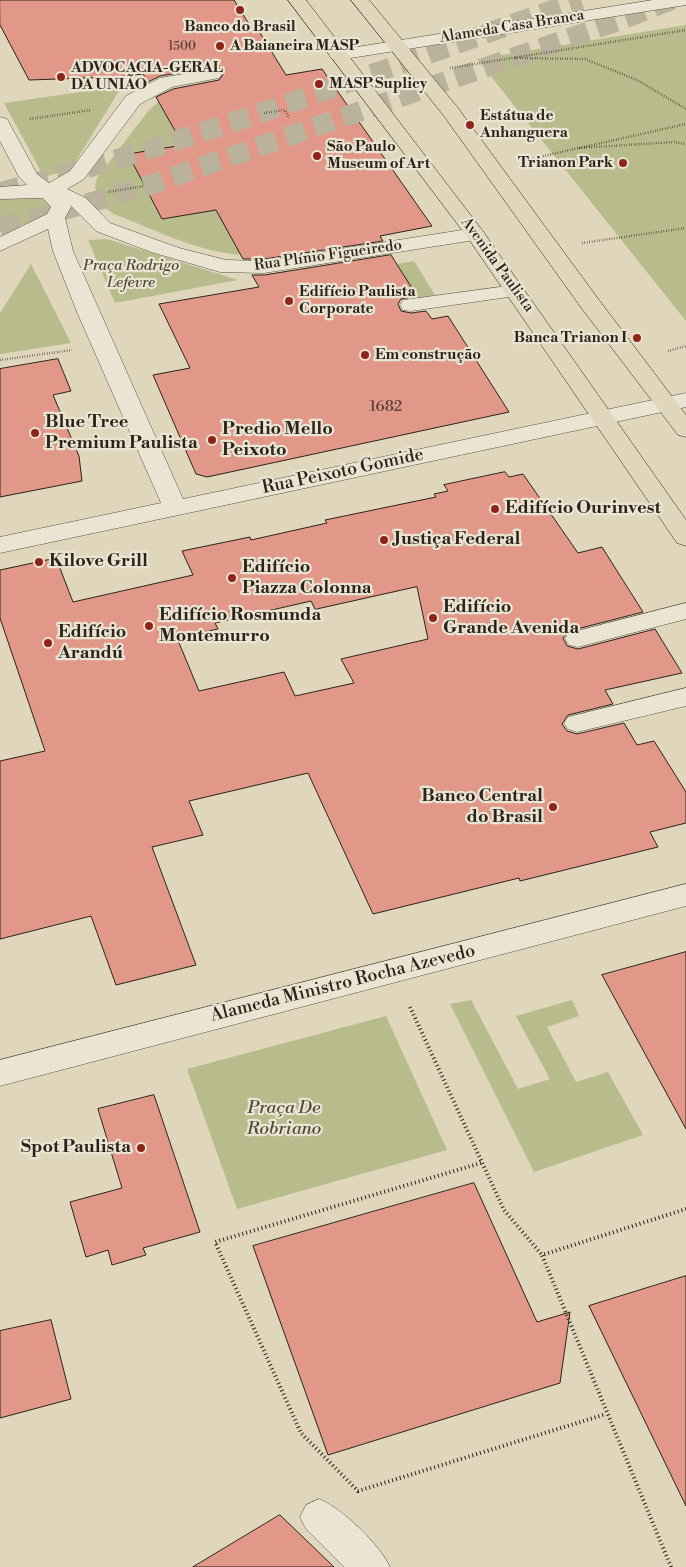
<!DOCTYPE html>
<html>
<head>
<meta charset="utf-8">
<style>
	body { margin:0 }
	canvas { display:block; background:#dfd6bb }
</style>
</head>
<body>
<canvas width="686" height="1567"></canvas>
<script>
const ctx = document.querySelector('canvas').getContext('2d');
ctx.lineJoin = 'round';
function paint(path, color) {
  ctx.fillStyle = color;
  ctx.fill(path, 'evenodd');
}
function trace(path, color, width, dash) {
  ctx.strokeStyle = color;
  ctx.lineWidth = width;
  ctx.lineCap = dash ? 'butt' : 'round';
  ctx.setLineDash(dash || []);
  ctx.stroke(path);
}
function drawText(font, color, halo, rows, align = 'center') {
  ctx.font = font + ' "Libre Bodoni",serif';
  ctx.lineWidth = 4.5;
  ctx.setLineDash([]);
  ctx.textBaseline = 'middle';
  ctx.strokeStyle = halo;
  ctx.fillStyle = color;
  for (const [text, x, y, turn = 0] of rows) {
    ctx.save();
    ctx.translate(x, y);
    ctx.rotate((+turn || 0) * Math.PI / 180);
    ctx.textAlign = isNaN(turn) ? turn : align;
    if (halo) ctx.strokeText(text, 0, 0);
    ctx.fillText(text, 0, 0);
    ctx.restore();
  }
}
paint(new Path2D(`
	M686,25V321L477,59Z
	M122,86L71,169L44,177L4,103Z
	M182,92L183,145L128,154L162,218L216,210L244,255C199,253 156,230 114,214L105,208L95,187L97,178L149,110L157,103Z
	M29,196L46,200L51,207C43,224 15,225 0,232V199Z
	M107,239L238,280L115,303L88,240Z
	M414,261L435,295L418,298L397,264Z
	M31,264L71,343L0,354V313Z
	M471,1000L518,1089L550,1079L516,1016L572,1000L579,1016L547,1027L576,1082L608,1072L643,1135L534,1172L450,1004Z
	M386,1016L447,1150L237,1209L187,1069Z`), '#b8bc8c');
const building = new Path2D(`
	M0,0H234L252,29L257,28L286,75L322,69L432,226L380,236L383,241L264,259H243L216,210L162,219L128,154L183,145L156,97L173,89L219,80L224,73L219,68L213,67L160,76L148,82L143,74L115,77L29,80L0,25Z
	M391,255L417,296L401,299L398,304L401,311L411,313L426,311L432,319L448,316L509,412L207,477L196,474L153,375L190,368L159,304L259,287L252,275H264Z
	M58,359L71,391L53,395L79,456L82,481L0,497V369Z
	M505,472L509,477L523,474L578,553L602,547L643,612L569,631L563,638L567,646L578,649L655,629L682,673L605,690L613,704L568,715L562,724L567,731L577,734L624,723L637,745L654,741L686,792V823L650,832L658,847L520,881L519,878L373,914L308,773L189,801L203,835L152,847L196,965L116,985L91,916L0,939V761L45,751L0,618V570L56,558L73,602L193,575L182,551L250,537L251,540L327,523L325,520L436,497L434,494L448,491L444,485ZM417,587L428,639L341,659L354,683L295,696L284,672L199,691L177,638L218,629L215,623L311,601L315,609Z
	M686,952V1129L602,975Z
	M154,1095L200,1232L143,1248L146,1255L112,1265L108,1250L86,1257L70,1202L122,1188L98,1109Z
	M474,1183L537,1322L570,1312L560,1383L328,1455L253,1246Z
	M686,1276V1506L589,1306Z
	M51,1320L71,1399L0,1418V1331Z
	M280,1515L334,1567H193Z`);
paint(building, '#e19889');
trace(building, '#2c231a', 1);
trace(new Path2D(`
	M0,192C197,141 389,67 581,0
	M0,228L135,190L621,20L672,0`), '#bbb29b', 20, [20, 10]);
const minor = new Path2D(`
	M653,0H686V5L338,60L332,59L329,55L332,51L338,50Z
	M213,69L219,70L222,74L219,78L172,87L140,104L84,179L67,189L86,198L110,223L179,248L226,260L264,261L475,228L482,230L485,234L482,238L475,240L264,273L220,272L151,252L96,231L70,205L71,207L65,218L73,251L183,499L686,393V407L0,553V537L161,503L77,312L53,251L48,229L0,251V237L47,214L51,207L43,198L0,199V187L27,185L19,177L0,141V117L7,119L37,174L49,183L70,171L126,96L160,78Z
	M515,285L522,287L526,291L522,295L411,311L403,310L400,305L403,300L411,299Z
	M686,603V619L578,647L569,645L565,639L569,633Z
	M686,688V706L577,732L568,729L564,723L568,717Z
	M686,884V906L0,1086V1060Z
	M319,1499C342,1508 380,1545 390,1567H344L306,1529L300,1517L306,1505Z`);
const major = new Path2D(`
	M288,0H306L482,230L686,520V546L677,543L468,238Z
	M351,0H369L458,108L596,296L686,415V437L678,435L580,306L444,116Z`);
trace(minor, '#595042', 1);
trace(major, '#2c231a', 1);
trace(new Path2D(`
	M515,58L585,59L637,80L686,109
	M450,68L686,30
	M264,113L285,110L289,118
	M30,119L91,110
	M579,148L674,142L686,144
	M521,161L686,124
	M108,192L144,186
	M582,243L686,228
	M668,351L686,346
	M0,360L72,350`), '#2c231a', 2.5, [0.5, 2]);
trace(new Path2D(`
	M410,1007L504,1210L542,1255
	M481,1163L215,1242L301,1433L358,1491L606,1414
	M671,1567L542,1255L686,1209`), '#2c231a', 4, [1, 3]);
paint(minor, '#eae4d3');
paint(major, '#dfd6bb');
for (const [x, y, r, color] of [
	[240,10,5,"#8f2418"],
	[220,46,5,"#8f2418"],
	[61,77,5,"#8f2418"],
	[319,84,5,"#8f2418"],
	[470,125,5,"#8f2418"],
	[317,156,5,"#8f2418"],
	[623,163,5,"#8f2418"],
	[289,301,5,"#8f2418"],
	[637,338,5,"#8f2418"],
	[365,355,5,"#8f2418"],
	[35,433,5,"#8f2418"],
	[212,440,5,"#8f2418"],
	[495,509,5,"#8f2418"],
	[384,540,5,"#8f2418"],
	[39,562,5,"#8f2418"],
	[232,578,5,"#8f2418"],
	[433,618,5,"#8f2418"],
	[149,626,5,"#8f2418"],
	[48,643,5,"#8f2418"],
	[553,807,5,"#8f2418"],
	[141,1148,5,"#8f2418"]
]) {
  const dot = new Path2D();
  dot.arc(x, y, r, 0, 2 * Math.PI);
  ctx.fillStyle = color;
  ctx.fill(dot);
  trace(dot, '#eae4d3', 2);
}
drawText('12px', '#594036', null, [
	["1500",182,47]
]);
drawText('bold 15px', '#2c231a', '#eae4d3', [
	["Banco do Brasil",240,27,"center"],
	["A Baianeira MASP",230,46],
	["ADVOCACIA-GERAL",71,68],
	["DA UNIÃO",71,85],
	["MASP Suplicy",329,84],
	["Estátua de",480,116],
	["Anhanguera",480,133],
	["São Paulo",327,147],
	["Museum of Art",327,164],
	["Trianon Park",613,163,"right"],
	["Edifício Paulista",299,292],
	["Corporate",299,309],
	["Banca Trianon I",627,338,"right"],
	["Em construção",375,355]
], 'left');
drawText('15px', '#2c231a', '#eae4d3', [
	["Alameda Casa Branca",512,27,-9],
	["Rua Plínio Figueiredo",328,256,-8],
	["Avenida Paulista",497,265,54]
]);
drawText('italic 15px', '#4f4936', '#eae4d3', [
	["Praça Rodrigo",131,266],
	["Lefevre",131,283]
]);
drawText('15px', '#594036', null, [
	["1682",386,407]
]);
drawText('bold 18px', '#2c231a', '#eae4d3', [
	["Blue Tree",45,423],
	["Premium Paulista",45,444],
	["Predio Mello",222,430],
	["Peixoto",222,451],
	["Edifício Ourinvest",505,509],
	["Justiça Federal",394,540],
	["Kilove Grill",49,562],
	["Edifício",242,568],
	["Piazza Colonna",242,589],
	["Edifício",443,608],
	["Grande Avenida",443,629],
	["Edifício Rosmunda",159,616],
	["Montemurro",159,637],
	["Edifício",58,633],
	["Arandú",58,654],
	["Banco Central",543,797,"right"],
	["do Brasil",543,818,"right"],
	["Spot Paulista",131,1148,"right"]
], 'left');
drawText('18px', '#2c231a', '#eae4d3', [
	["Rua Peixoto Gomide",343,472,-12],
	["Alameda Ministro Rocha Azevedo",343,984,-14]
]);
drawText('italic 18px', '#4f4936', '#eae4d3', [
	["Praça De",284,1109],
	["Robriano",284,1130]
]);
</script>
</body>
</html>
